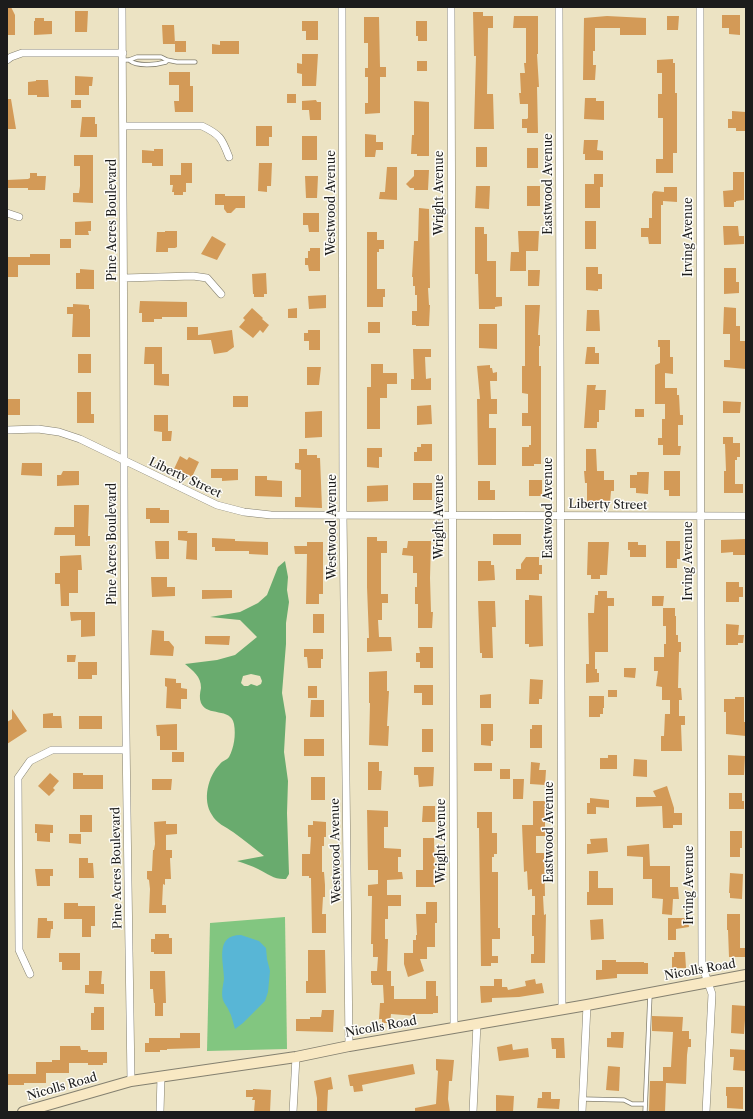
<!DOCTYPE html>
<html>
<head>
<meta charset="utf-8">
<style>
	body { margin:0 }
	#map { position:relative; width:753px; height:1119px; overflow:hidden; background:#ece3c3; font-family:"Libre Caslon Text",serif }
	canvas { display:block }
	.frame { position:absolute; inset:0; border:8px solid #1c1c1c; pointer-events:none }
</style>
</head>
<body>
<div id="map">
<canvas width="753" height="1119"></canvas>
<div class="frame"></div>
</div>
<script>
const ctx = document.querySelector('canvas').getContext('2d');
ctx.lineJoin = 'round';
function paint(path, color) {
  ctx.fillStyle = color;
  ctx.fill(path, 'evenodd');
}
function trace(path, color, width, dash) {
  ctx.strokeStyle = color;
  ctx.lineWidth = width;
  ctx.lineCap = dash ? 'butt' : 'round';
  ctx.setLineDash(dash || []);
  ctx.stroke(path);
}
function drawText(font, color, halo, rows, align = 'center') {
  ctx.font = font + ' "Libre Caslon Text",serif';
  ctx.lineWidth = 3;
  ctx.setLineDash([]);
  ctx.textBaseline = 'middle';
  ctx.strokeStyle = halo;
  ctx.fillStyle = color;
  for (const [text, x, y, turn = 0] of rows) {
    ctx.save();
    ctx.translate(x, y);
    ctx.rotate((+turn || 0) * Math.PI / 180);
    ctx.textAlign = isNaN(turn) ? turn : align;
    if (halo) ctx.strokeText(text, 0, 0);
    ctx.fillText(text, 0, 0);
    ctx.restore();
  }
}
paint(new Path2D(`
	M285,917L287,1049L207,1051L210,923Z`), '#82c680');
paint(new Path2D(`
	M285,561L288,577L287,590L289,602L286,623V644L282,693L286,717L284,752L288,781L287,813L289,874L286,879C275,880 268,874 258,869C252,866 244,863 237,861L264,856C254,848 244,840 233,832C226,827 216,823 212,815C202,800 208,776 220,764C222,761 227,760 229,757C234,748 236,735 234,724C231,707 207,717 201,703C199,698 200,693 201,688C201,676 193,671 185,664L217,660L235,655L257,637L240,620L210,617L240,612L258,603L267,595L278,567ZM251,674L260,676L262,681L261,684L257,686L251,684L248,686H244L241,683L243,676Z`), '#69ab6e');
paint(new Path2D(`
	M241,935L259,941L266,948L267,959L270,971L268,992L265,1001L243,1023L235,1029C233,1023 232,1016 229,1011C228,1007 224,1004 223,1000C221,993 223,986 224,979C224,962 214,935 241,935Z`), '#58b6d6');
paint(new Path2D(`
	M7,7H11L15,15V35H7Z
	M75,11H88L87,32H75Z
	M473,12H483V16H493V28H488L487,94H493L494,129H474L476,56H474Z
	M722,15H740V35L729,34V28H722Z
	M514,16H538V54H537L539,87H537L538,133H527V128H522V119H527L528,118V104H520L519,93H521L520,73H525L524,63H526V28H513Z
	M607,16L646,18V35H620V28H595V51H593V65H596L595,80H583L584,18Z
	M667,16H679L678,30H667Z
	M364,17H379L380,67H386V77H380V113L365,114V103H368V77H365V68H368V43H364Z
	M35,18H44V21H52V34L34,35V21H35Z
	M302,21H318V40H306V31H302Z
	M416,21H427V41H418V36H416Z
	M162,25H174L175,44H163Z
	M175,41H186V52H175Z
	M220,41H239V54H212V44L220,45Z
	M302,54H318L316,86H302V74L297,73V63L302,64Z
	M673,59V63H675V93H677V153H673V173H656V159H663V118H658V94H662V73H657V60Z
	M417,61H427V71H417Z
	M169,72H190V86H193V112H175L174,101H179V85H169Z
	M75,76L93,77L92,86H89V95H75Z
	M36,80H48L49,97H37V95H28V82L36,81Z
	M287,94H296V103H287Z
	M585,98H596V101H604V120L584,119Z
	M7,99H11L16,129H7Z
	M71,100H81V108H71Z
	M316,100L317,102H321V120H310L309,110H302V101Z
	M414,101L429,102V156H417V154H411L412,135H414Z
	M732,111L746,112V131H736V128H728V119H732Z
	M82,117H95V124H97V137H80Z
	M256,126H272V137H269V146H256Z
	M365,134L376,135V142H383V150H376L375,157H365Z
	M302,136H317V160H302Z
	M584,140H598L597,150L603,151V160H585V154H583Z
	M476,147H487V167H476Z
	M527,148H538V168H527Z
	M154,149H163V166H152V163H142V150L154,151Z
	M74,155H93V203L73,202V193H79L80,186V166H74Z
	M181,163H192V183H186V192H183V195H174V192H172L173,185H170V175H181Z
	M259,163H272L271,186H267V192L258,191Z
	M387,167H397V200L379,199L380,192H385Z
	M414,170H429L428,190H414V188H410L406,184L414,176Z
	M733,172H744V200L736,201V202H734V207H724L723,191L733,190Z
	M30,173H37V176H46L45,190H28V188H7V180L28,179L30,178Z
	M594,174H603V187H600V208H585V184H594Z
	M305,176H318L317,198H306Z
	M476,186H490L489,209L475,208Z
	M527,186H540V206H527Z
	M664,187H677V202L663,201V205H661V244H649L648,237H641V228H649V218H652V194L654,191L664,192Z
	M215,194H225V196H245V208H236L231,213H227L224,209V205H215Z
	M419,208L429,209L430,288H428L429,305H430L429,326H416V325H412V311H417V295H415V286H413V277H412L414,241H418Z
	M303,213H319V232H309L308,225H303Z
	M91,221V231H88L89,235H75V222Z
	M585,221H596V249H585Z
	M723,226H738L739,236H744V244L724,245Z
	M475,227H484V234H487V261H496V297H502V306L495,307V309H479L478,274H475Z
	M165,231H177V247L175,248H168V252H156L157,232H165Z
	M518,231H539L538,251H526V271H510L511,252H519Z
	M367,232H377V240H384V249H379V252H377V289H385V297H383V307H367Z
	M212,236L226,244L217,260L201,254Z
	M60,239H71V248H60Z
	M310,248H320V271H309L308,265H305V258H308V251H310Z
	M30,254H50V265H18V277H7V257H30Z
	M586,267H598V274H602V289H598V291L586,290Z
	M724,268H736V282H739V293L724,294Z
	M80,269L94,270V289H76V273H80Z
	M528,270H540L539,286H528Z
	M266,273L267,294H264V297H254V294H253L252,274Z
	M326,295V308L309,309L308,296Z
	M140,301L187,302V317H162V319H154V322H142V313H139Z
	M73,304L89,305V309H90V337H72L73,314H67V307H73Z
	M525,305H540L538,335H540V346H539V366H541V464H534V466H522V447H529V445H531V426H522V413H528V394L522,393V366H525Z
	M724,307L736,308V326H740V341H746V369L724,367V360H730V334H723Z
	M252,308L263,318L262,319L269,325L263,333L260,330L253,338L239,327L245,320L243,318Z
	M297,308V318H288V309Z
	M587,310H599L600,331H586Z
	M368,322H380V333H368Z
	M479,324H497V349L479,348Z
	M187,327H198V335L232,330L234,347L227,352L214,354L211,340H187Z
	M308,330H320V350H309V341H304V333H308Z
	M658,340H670V357H673V374L665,373V388H677V395H679L680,415H683V425H678V446H681L680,455H663V445H658V438H662V419H665V404H655V365L660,363V347H658Z
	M145,347H162V374H169V386L154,385V364H144Z
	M587,347H595V353H599V364H585Z
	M413,349H431V357H425L426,379L431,378V390H411V379H414Z
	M78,354H91V373H78Z
	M371,364H383V373H397V384H387V398H380V429H367V387H371Z
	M490,365V368H492L493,373L497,372V381H490L491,399H497V414H489V428H496V465H478L477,399H480L477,366Z
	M307,367H321L319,385H307Z
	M587,385H596L595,390H606L605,410H599V422H597V428H584Z
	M77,392H91V414H94V423H77Z
	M233,396H248V407H233Z
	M7,399H20V415H7Z
	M723,401L741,402L740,413H723Z
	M431,405L432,424L417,425V406Z
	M635,409H644V417H635Z
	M322,411V437L305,438V412Z
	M154,415H168V431H172L171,441H162V432L154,431Z
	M723,437H733V443H740V457H737V460H735V484H743V493H724V471H726L725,444H723Z
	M421,444H432V461H414V452H417V447H421Z
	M367,448H382V457H379V468L367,467Z
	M299,449H307V455H317V458H320L322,508L295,507V497H301V470L295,469V463H299Z
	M586,449H596L597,471H604V480H614V491H611L610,503H587V483H585L584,471H586Z
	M180,456L187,460L189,457L199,462L192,477L174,469Z
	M22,463H42V476L21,475Z
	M211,469H238V480L222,481V478H211Z
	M63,471H79V485L57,486V475H61Z
	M664,471H680V496H669V490H664Z
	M637,472H649L648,494L636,493V488H630V475H637Z
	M255,476H267V480L282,481V497L255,496Z
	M529,480H542V496H529Z
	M478,481H490V490H495V500H478Z
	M413,483H432V500H413Z
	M388,485V501L367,502V486Z
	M74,505H89L88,536H90V546H75V535H54L55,527H74Z
	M146,508H160V510H169V523H150V519H146Z
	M178,531H188L187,533H197V560L186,559L187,541L178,540Z
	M493,534H521V545H493Z
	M367,537H377V541H387V553H381V594H388V603H382V620H378L379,637H391L392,651L367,652V638H369L367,587Z
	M212,538L235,539V541L268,542V555L249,554V551H215V547H212Z
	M745,539V555H733V552L721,553V540Z
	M155,541H169V559H156Z
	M408,541H431L430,578L431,612H433L432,628H418V604H415V587H417V573H413V556L402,555L403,548H407Z
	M666,541H680V559H677V568H666Z
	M307,542H323V594H319V604H306L307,554H295L294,546H307Z
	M588,542H609L607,575H600V579H591V575H587Z
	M628,542H638V545H646V557H630V550H628Z
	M81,555L82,570H78V593H69V606H61L60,584H55V573H60V556Z
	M526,557H539V565H542V574H539V580H516V569H521V564Z
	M478,561H491V565H494L495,580L478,581Z
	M151,577H167V587H175V596L152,597Z
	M726,582H739V587H743V597H739V602H726Z
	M202,590H232V598L202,599Z
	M598,591H607V598H614V606H608V652H595V669H597V673H599V682L586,683V664H589L588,613H594L595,595H598Z
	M529,595L542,596L543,646L529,647V644H525V600H529Z
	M652,596H664L663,606H652Z
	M478,601H495L496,627H492L493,658H482V653H480Z
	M663,608H675V616H676V635H678V642H681V652H679L678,688H681L682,700H679V716H685V725H681L682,751H661V736H664L665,714H670V700H662V687L656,686L658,671H654V657H664V644H666V626H663Z
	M70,612H95V636L81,637V620L71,621Z
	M313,614H324V633H313Z
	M726,624L739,625L738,635H744L743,643H738V645H726Z
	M152,630L164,631V641H169L174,647L173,656L150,655Z
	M205,636H230L229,645L205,644Z
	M419,647H433V668H420V662H416V653H420Z
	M304,649H323V659H321V668H308L307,657H304Z
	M67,655H76L75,662H67Z
	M78,662H97V675H92V679H78Z
	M624,668H636L635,678L624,677Z
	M387,671V691H389L387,726H389L388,746L369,745L370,703H369V672Z
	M165,678L176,679V683H181V688L187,689V699H181V709L166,708L167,687L165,686Z
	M530,679L543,680L542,699H539V704H529Z
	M414,685H433V705H422V693H414Z
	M308,686H317V698H308Z
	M608,690H617V697H608Z
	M491,694V708H480V695Z
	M589,696H604V708H603V714H600V717H589Z
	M735,697H744V722H746V736L726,734V712H724V699H735Z
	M311,700H324V717H310Z
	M12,709L27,731L7,744V722L12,719Z
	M53,713V716H61L62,728H43V714Z
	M79,716H102V729H79Z
	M177,724V750H160V736H157L156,725Z
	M481,724H493V741H491V746L481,745Z
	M532,725H542V748H530V729H532Z
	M422,729H433V752H422Z
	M304,739H324V756H304Z
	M172,752H184V762H172Z
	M608,755H617V769H600V758H608Z
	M728,755L745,756L744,775H728Z
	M634,759L647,760V777L633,776Z
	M368,762H379V771H382L381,790H368Z
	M531,762L540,763L539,770H546L545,785L530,784Z
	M474,763H492V771H474Z
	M414,767H434L433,786L419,787L418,775H414Z
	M500,769H510V779H500Z
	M50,773L59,781L53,788L55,790L49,796L38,786Z
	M73,773H83V775H103V789H73Z
	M311,777H325V800H311Z
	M152,779H172L171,790H152Z
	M513,779H524L523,799H513Z
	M667,786L674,808V813H682V825H673V828H663L662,806L636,807V797H656L653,791Z
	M729,793H742V801H744V809H729Z
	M590,798L609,800V808L596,807V814H587V803H590Z
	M533,801H546V809H545V836H536V853H544L545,896H543L544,915L546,914L545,963H531V954H534V936H532V915H535V896H532V889L528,890L527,871L524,872L522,825H533Z
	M423,806H435V822H422Z
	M367,810L388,811V827H384V848L401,849V857H398V872H402L403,879L387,880V895H401V906H388V919H385V939H388L387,971H391V986H394V999H426V981H436V996H438V1013H433V1014H416V1016L391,1014L390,1023H382V1019H379L380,1003H384L383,985H372V983H371V971H377L378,957H373V944H371L372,896H368V885L378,884V870H368Z
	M477,812H492V833H497V854H494V857H492V872H498V928H500V939H492V956H498V963H491V966H481L479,828H477Z
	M80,815H92V832H80Z
	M166,821V824H177V834L166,835V850H172V858H170L171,879H165V885L163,884L162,905H166V913H149L150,889L149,880L147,879V871H152L153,850H154L155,844L154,822Z
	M313,821L326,822V837H324V846H322V872H324L325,885V897H323L322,914H326V933H312L311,878H309V876H302V854H310L311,837H308V825H313Z
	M35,824L53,825V833H50V842L37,841V833H35Z
	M730,831H742V848H740V857H730Z
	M69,834H81V844L69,843Z
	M423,838H434L435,887H416V870H423Z
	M607,838L608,852L587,854V844H591L590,839Z
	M649,844L650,866H670V887H678L679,899H673L672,915L662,914L663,899L652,898V879H643V857L627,856V846Z
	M79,858H88V863H93L94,878H79Z
	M35,869H53V876H50V886H37Z
	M589,871H598V888H613V905H587V892H589Z
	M730,873L743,874L742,899L730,898V893H729Z
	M426,902H437V923H435V947H427V959H420L424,971L408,977L404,964V953H413V940H416V935H417L416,914H426Z
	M64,903H78V906H95V926H91V937H82V919H64Z
	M727,914H740V948H746V957H729L728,930H727Z
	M38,918H47V921H53V929H51L50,938H37Z
	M668,918H685V919H688L689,927L676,929V940H668Z
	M603,919L604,939L591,940L590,920Z
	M155,934H169V938H172V954H154V952H151V939H155Z
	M308,950H325L326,993H306V981H308Z
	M674,952H685L686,968H672V957H674Z
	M59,953H80V970H62V962H59Z
	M602,960H616V962H644V963H648V974H617V978L596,980V970H602Z
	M89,971H102L101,984H104V994L85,993V985H89Z
	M150,971H165L166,1003H163V1016H155V1003H154L153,989H150Z
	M494,979H502V987H507L508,990L526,986L525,981L535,979L536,984L542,983L544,993L519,997L492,998V1002L481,1003L480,986H494Z
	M732,1005L746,1006L744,1034L731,1033Z
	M94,1007H104V1030H91V1013H94Z
	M322,1010H334L333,1032L296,1031V1019H310V1017H321Z
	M652,1016L683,1017L682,1031H689V1039H691V1047H688L687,1055L686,1084L666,1083L665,1112H649L650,1081H663V1067H671L673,1032L652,1031Z
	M611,1032H624L623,1048L607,1047V1038H611Z
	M180,1033H200V1048L167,1049V1050H160V1052H145V1043H149V1038H180Z
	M551,1038H564L565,1058H556V1049H552Z
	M512,1044L513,1050L528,1048L529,1057L499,1061L497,1047Z
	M60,1046H80L81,1050H88V1052H107V1063H103V1065H88V1063H69V1073H46V1083H24V1085H7V1074H36V1062H52V1060H60Z
	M730,1049L746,1050L745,1071L733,1070L734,1057H730Z
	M436,1059L454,1060L452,1081H449L448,1099L450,1112H415V1108L436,1104L438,1071L436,1070Z
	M413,1064L415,1074L362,1085L363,1091L354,1092L353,1086H350L348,1075Z
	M608,1066L620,1067L619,1091L606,1090Z
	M331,1077L333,1089L328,1090L327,1112H317V1098L314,1081Z
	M726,1087H743V1109L727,1108V1096H726Z
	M253,1089L271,1090L270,1112H254L255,1100H252L253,1097H246V1090H253Z
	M542,1092H551V1099H560L559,1109L537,1108L538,1098H542Z
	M496,1095L514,1096L513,1112H496Z`), '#d39a57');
const lane = new Path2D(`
	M123,60H129L137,57H161L167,60L177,62H195
	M129,60C137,67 156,65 166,62L167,60
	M583,1099L624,1100L632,1104H645
	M645,1112L650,994`);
const street = new Path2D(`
	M122,7C124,158 123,309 124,460C124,667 128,874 131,1081
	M342,7L343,514L349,1046
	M451,7L454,1028
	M559,7L562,1009
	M700,7C701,326 700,646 702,965L712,994L706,1112
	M7,60L11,57L22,53H123
	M124,126H202C221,135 222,139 229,157
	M7,213L19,217
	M124,278L193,276L207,278L221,294
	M7,430L38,429L59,432L80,439L217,505L244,512L271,515L746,516
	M30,974L19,950L18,778L30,761L52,750H126
	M160,1112L161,1077
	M293,1112L296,1057
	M473,1112L477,1023
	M582,1112L587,1005`);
const secondary = new Path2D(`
	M23,1112L131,1081L296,1057L349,1046L587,1005L746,975`);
trace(lane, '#848070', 5);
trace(street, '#848070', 8);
trace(secondary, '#848070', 12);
trace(lane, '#fff', 3.5);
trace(street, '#fff', 7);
trace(secondary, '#f8e8c3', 10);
drawText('12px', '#1c1c1c', '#fdfcf7', [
	["Eastwood Avenue",549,184,-90],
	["Wright Avenue",440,193,-90],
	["Westwood Avenue",332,203,-90],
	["Pine Acres Boulevard",113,220,-90],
	["Irving Avenue",689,237,-90],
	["Liberty Street",185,478,25],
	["Liberty Street",608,505,1],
	["Eastwood Avenue",549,508,-90],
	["Wright Avenue",440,517,-90],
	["Westwood Avenue",333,527,-90],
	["Pine Acres Boulevard",113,544,-90],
	["Irving Avenue",689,561,-90],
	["Eastwood Avenue",550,832,-90],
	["Wright Avenue",442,841,-90],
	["Westwood Avenue",336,851,-91],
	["Pine Acres Boulevard",117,868,-91],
	["Irving Avenue",690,885,-90],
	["Nicolls Road",700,970,-10],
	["Nicolls Road",381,1027,-10],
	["Nicolls Road",62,1087,-16]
]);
</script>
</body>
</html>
